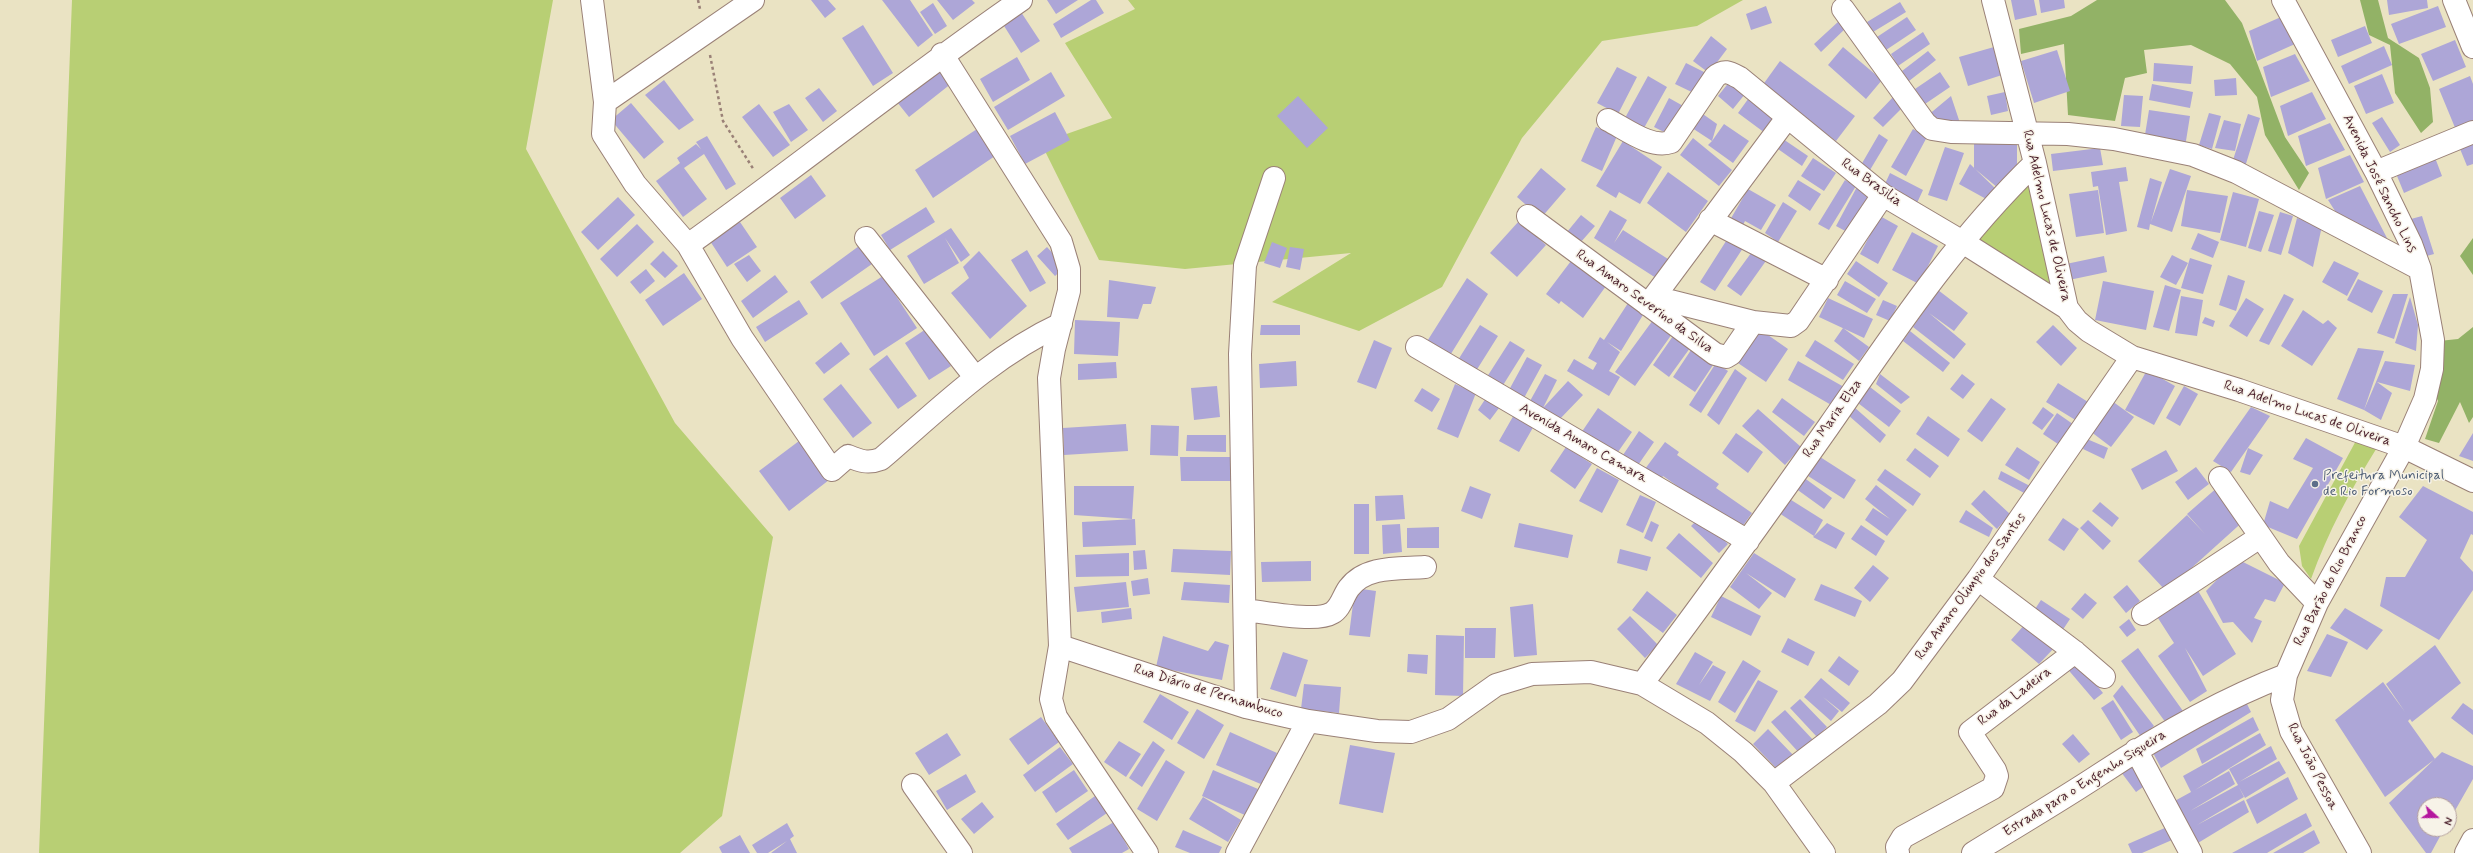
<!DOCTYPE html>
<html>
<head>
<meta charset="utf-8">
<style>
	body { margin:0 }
	#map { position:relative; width:2473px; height:853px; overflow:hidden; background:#eae3c3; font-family:Mynerve,sans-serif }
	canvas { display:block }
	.north { position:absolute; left:2417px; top:797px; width:40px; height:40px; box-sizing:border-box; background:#f7f3e8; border:1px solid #b29e9c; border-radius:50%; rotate:111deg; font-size:11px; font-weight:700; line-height:16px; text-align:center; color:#4a1f2b }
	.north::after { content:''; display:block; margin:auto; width:14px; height:18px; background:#b5179e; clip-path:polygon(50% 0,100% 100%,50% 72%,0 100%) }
</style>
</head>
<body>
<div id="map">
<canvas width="2473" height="853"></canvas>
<div class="north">N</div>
</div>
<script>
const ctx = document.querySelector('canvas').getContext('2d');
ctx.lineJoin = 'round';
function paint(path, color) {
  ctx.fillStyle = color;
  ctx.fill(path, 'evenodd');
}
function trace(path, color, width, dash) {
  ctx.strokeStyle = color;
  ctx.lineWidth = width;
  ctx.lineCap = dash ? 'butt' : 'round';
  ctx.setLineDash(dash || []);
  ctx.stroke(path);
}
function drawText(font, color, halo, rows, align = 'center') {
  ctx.font = font + ' Mynerve,sans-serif';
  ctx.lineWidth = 3;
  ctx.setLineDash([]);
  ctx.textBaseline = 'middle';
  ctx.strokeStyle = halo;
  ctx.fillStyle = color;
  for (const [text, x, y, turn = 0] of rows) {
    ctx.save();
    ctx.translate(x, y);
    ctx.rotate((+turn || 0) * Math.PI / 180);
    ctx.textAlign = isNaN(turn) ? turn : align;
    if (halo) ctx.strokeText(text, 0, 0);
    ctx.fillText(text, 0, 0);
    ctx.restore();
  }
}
paint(new Path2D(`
	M72,0H553L526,149L675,423L773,537L722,816L680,853H39Z
	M1128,0H1743L1697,26L1602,41L1522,138L1442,287L1359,331L1272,302L1351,253L1185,269L1099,260L1041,143L1112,118L1065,43L1135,9Z
	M2033,166L2064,302L1970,234Z
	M2358,437L2378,446C2351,489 2328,532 2311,579L2302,566L2299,546Z`), '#b8cf74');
paint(new Path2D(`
	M2097,0H2225L2242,23L2285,137L2309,173L2299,190L2265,135L2257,97L2230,64L2191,45L2144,50L2147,73L2125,78L2115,121L2068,115L2064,44L2021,54L2019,29L2071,16Z
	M2360,0H2378L2388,38L2419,58L2430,88L2433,122L2421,133L2395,93L2390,45L2369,35Z
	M2473,238V275L2460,256Z
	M2473,327V417L2469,423L2460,402L2439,443L2425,439L2438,401L2435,394L2439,341L2458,339Z`), '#92b266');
paint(new Path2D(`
	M811,0H828L836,9L825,18Z
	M882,0H910L933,35L918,47Z
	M937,0H972L975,3L953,20Z
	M1047,0H1078L1056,14Z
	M1091,0H1096L1104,13L1061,38L1053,24Z
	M2011,0H2034L2037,15L2015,20Z
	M2039,0H2064L2065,8L2041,13Z
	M2387,0H2427L2428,8L2389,15Z
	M1900,2L1906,12L1873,32L1867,22Z
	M933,3L947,26L935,34L920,12Z
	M1766,6L1772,23L1751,30L1746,14Z
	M2438,6L2446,27L2399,44L2391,24Z
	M1019,9L1040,41L1021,53L1001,21Z
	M1907,17L1916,30L1886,50L1877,37Z
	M2281,17L2295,44L2257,61L2249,31Z
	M1839,21L1846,28L1821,52L1814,44Z
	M863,25L893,73L873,86L842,38Z
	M2365,26L2372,43L2338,57L2331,40Z
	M1923,32L1930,44L1898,66L1891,54Z
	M1711,36L1727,49L1709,73L1693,61Z
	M2455,40L2466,67L2433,81L2421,54Z
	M2384,46L2392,65L2349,84L2341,66Z
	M1843,47L1882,80L1866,99L1828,65Z
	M1994,47L2002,75L1968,86L1959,57Z
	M2057,50L2070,91L2034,103L2021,61Z
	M1928,51L1936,60L1909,81L1902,71Z
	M2295,54L2310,81L2271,97L2263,67Z
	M1017,57L1030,80L993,102L980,79Z
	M1780,61L1855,116L1836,141L1762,86Z
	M1686,63L1710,75L1700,96L1675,84Z
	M2154,63L2193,66L2191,84L2153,81Z
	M1617,67L1637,77L1618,114L1597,103Z
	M940,68L952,83L909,117L897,102Z
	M1051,72L1065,96L1008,130L994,107Z
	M1940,72L1950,87L1925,104L1915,89Z
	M2382,74L2394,103L2366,114L2354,86Z
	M1648,76L1667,87L1644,128L1625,118Z
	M2470,76L2473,84V123L2456,130L2439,89Z
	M2236,78L2237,95L2215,96L2214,80Z
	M664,80L694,120L679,130L645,95Z
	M1730,81L1745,94L1733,109L1718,96Z
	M2152,84L2193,92L2190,108L2149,100Z
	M819,88L837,111L823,122L805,98Z
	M2005,92L2008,111L1991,115L1987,96Z
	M2312,92L2326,119L2288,136L2280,106Z
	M1896,94L1906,104L1883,127L1873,118Z
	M1751,95L1778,116L1765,133L1738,113Z
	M2124,95L2143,96L2140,127L2121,126Z
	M1298,96L1328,128L1307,148L1277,116Z
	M1951,96L1961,126L1927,116Z
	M1669,98L1685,107L1670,135L1654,127Z
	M631,103L664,142L644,159L611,120Z
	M759,104L790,145L773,157L742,117Z
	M789,104L808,130L791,142L773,112Z
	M2149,110L2190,116L2185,147L2144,141Z
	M1055,112L1070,140L1025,164L1010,136Z
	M1700,112L1717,124L1712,141L1724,124L1749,141L1733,163L1708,145L1712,141L1689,126Z
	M2209,113L2221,116L2212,149L2199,145Z
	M2248,114L2260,118L2245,167L2232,163Z
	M2382,117L2400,145L2390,152L2372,123Z
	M2224,120L2241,124L2235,151L2215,148Z
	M2330,123L2345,150L2306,166L2298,136Z
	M1596,127L1617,136L1602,171L1581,161Z
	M977,129L995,156L933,198L915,170Z
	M1913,129L1927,137L1906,176L1891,167Z
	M1879,134L1888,140L1870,170L1861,165Z
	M707,136L736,184L726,190L704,154L684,168L707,199L683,217L656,181L680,163L677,158L696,144L701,149L696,142Z
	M1693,138L1732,170L1719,186L1680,155Z
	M2473,138V164L2467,166L2458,144Z
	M1783,139L1808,156L1802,166L1778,149Z
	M1623,141L1662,167L1640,204L1619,192L1616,198L1596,186Z
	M1974,142H2017V168L1998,188L1974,168Z
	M1945,147L1964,153L1947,201L1928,195Z
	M2100,148L2103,165L2053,171L2051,154Z
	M2350,155L2364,182L2326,199L2318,168Z
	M2434,155L2442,176L2404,193L2395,171Z
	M1813,158L1836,173L1824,191L1801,176Z
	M1970,164L1997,190L1988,200L1959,184Z
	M2126,167L2128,181L2119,182L2127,231L2106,235L2098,186L2093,187L2091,172Z
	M1541,168L1566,189L1541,218L1517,197Z
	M2170,169L2191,176L2172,232L2150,224L2149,230L2137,227L2150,178L2162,182L2151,222Z
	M1668,172L1708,201L1686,232L1647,203Z
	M1890,173L1923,190L1917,203L1884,186Z
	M811,175L826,196L795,219L780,198Z
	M1798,180L1821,194L1810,211L1788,196Z
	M1845,180L1856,186L1829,230L1818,224Z
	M1858,185L1871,192L1849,233L1836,226Z
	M2360,186L2388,240L2337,214L2328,200Z
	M1748,189L1776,205L1761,230L1745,221L1742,227L1730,220Z
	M2098,190L2104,233L2076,237L2069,194Z
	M2187,190L2228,196L2220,233L2181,226Z
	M2233,192L2259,199L2246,247L2220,240Z
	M618,197L635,215L598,250L581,232Z
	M1783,202L1797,211L1778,242L1765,233Z
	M926,207L935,222L890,250L881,235Z
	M1610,210L1627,220L1614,243L1623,230L1668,259L1656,278L1594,238Z
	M2259,211L2274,215L2261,252L2248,248Z
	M2280,212L2293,216L2281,255L2268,251Z
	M1581,215L1595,226L1580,243L1567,232Z
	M1880,216L1898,226L1878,264L1860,254Z
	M2422,216L2434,254L2423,257L2411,219Z
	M2297,218L2322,226L2313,267L2288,253Z
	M1519,221L1546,245L1517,277L1490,253Z
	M740,222L757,247L727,267L710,241Z
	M637,224L654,242L617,277L600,259Z
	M951,228L970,255L961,262L945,238L959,263L924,284L907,256Z
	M1912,232L1938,246L1919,284L1892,270Z
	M2198,233L2219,242L2213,258L2191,249Z
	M1728,238L1743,248L1715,291L1700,282Z
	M1272,242L1287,248L1280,268L1264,263Z
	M859,246L872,264L822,299L810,282Z
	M1047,247L1065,267L1055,276L1037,256Z
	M1290,247L1304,249L1300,270L1286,267Z
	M1754,249L1768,258L1741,296L1727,286Z
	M1027,250L1046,283L1030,292L1011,260Z
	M663,251L678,266L665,278L650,264Z
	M979,251L1027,306L990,339L951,293L969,278L963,267Z
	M749,255L761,271L747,282L734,264Z
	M2172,255L2188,263L2176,285L2160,277Z
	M2104,256L2107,272L2069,280L2066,264Z
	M2190,258L2212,265L2203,294L2181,288Z
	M1571,261L1606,286L1583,318L1561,301L1559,304L1546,294Z
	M1856,261L1888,283L1879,297L1847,274Z
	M2334,261L2359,273L2347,296L2322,282Z
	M646,269L655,281L640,294L630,282Z
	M684,273L702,299L663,326L645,300Z
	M775,275L788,292L753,318L741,301Z
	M2228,275L2245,281L2236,311L2219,305Z
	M883,276L917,328L874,356L840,303Z
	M1467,278L1488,294L1449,357L1426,343Z
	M2358,279L2383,291L2372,313L2347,300Z
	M1109,280L1156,287L1151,304H1143L1138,319L1107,317Z
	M1845,281L1876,299L1867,313L1837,295Z
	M2103,281L2154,291L2146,330L2095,320Z
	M2165,285L2181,290L2169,331L2153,327Z
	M1938,290L1968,313L1954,331L1929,313L1966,344L1954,359L1913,327Z
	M2284,294L2294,299L2269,345L2259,341Z
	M2393,294H2408L2394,339L2377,333Z
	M2181,296L2203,300L2197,336L2175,333Z
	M2410,297L2418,325L2416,351L2395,343Z
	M1828,298L1873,319L1864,338L1819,317Z
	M2246,298L2264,309L2247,337L2229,326Z
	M799,300L808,314L765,342L756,327Z
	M1630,300L1646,310L1621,351L1607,342L1620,352L1609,371L1620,377L1609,396L1567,371L1574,359L1593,370L1597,363L1588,358L1600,337L1604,340Z
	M1883,300L1897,306L1890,321L1876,315Z
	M2303,310L2323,324L2328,320L2337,328L2312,366L2281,346Z
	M2205,317L2215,321L2213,327L2202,323Z
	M1075,320L1120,322L1118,356L1074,354Z
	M1653,320L1672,334L1635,386L1615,372Z
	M1261,325H1300V335H1260Z
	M1480,325L1498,336L1476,371L1458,360Z
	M2053,325L2077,348L2061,366L2036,342Z
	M1758,328L1788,349L1766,382L1735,361Z
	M1843,328L1869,347L1859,361L1834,341Z
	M926,329L951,366L929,380L905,343Z
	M1910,331L1950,363L1943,372L1903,341Z
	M1673,336L1690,348L1669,377L1653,365Z
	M1374,340L1392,348L1376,389L1357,382Z
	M1815,340L1854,364L1843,380L1805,356Z
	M1510,341L1525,350L1500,390L1485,380Z
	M841,342L850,354L824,374L815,363Z
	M2358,348L2384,351L2364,410L2337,399Z
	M1691,350L1713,365L1695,392L1673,377Z
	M887,355L917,396L898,409L869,369Z
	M1527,357L1542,365L1524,398L1509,390Z
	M1296,361L1297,386L1260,388L1259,364Z
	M1798,361L1844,387L1833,406L1788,380Z
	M2385,361L2415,365L2410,391L2377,382L2392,393L2381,420L2364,410Z
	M1116,362L1117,378L1078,380V364Z
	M1716,363L1728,371L1701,413L1689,405Z
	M1735,369L1747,378L1719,425L1707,415Z
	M2147,370L2175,386L2154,425L2125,410Z
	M1545,374L1557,380L1543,408L1530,401Z
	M1880,374L1910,397L1901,404L1876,384Z
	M1962,374L1975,384L1963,399L1950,389Z
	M1568,381L1583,395L1557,422L1543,408Z
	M2058,383L2088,402L2077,421L2046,402Z
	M841,384L872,423L853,438L823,399Z
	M1455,384L1476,393L1458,438L1437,429Z
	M1217,386L1220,417L1194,420L1191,388Z
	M2184,386L2198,394L2180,426L2166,418Z
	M1870,387L1901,411L1889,427L1858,403Z
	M1422,388L1440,399L1432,412L1414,401Z
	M1486,398L1499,408L1490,420L1478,410Z
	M1782,398L1815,422L1804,436L1772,412Z
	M1991,398L2006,409L1982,442L1967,431Z
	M2112,401L2134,417L2111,447L2090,431Z
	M1854,407L1886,435L1880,443L1848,415Z
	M2043,407L2054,415L2042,430L2032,423Z
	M2251,407L2270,416L2231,472L2213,461Z
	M1598,408L1632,432L1613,459L1579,436Z
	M1758,409L1801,447L1785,465L1742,426Z
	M1515,413L1535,424L1519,452L1499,441Z
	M2057,413L2080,429L2067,450L2043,434Z
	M1928,416L1960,439L1948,457L1916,434Z
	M1126,424L1128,451L1064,455L1063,428Z
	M1151,425L1179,426L1178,456L1150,455Z
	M1639,431L1654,442L1636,468L1621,458Z
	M1736,433L1763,452L1748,473L1722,453Z
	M2473,433V461L2459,456Z
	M1187,435H1226V452L1186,451Z
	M2306,438L2343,458L2297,539L2263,525L2270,501L2288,509L2313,468L2293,459Z
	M2087,439L2108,448L2104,459L2083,449Z
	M799,441L829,480L789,511L759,471Z
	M1665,442L1679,452L1677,455L1719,484L1716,488L1752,513L1740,530L1663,476L1657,484L1642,473Z
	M1566,447L1592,464L1575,489L1550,471Z
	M2017,447L2040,462L2029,480L2005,465Z
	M1915,448L1939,466L1930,478L1906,460Z
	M2248,448L2263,455L2250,475L2240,472Z
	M2166,450L2178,471L2142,490L2131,469Z
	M1817,455L1856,480L1844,499L1805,474Z
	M1180,457H1231V481H1181Z
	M2196,467L2209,484L2188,500L2175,482Z
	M1597,468L1619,480L1602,513L1579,501Z
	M1885,469L1921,494L1913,506L1877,480Z
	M2001,471L2030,486L2026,494L1998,479Z
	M1803,477L1832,498L1824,509L1795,488Z
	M1876,485L1907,510L1887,536L1865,520L1873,508L1890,519L1865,499Z
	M1074,486H1134L1132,519L1074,515Z
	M1470,486L1491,494L1482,519L1461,511Z
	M2219,486L2247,518L2166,591L2138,561L2187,515L2205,534L2187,514Z
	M2423,486L2473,512V535L2471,534L2460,558L2473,572V590L2439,640L2380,606L2386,577H2405L2427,540L2399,517Z
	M1984,490L2010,514L1997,529L1971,504Z
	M1403,495L1405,519L1376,521L1375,496Z
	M1640,495L1656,502L1643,533L1626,525Z
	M1788,498L1823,520L1814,536L1779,513Z
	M2100,502L2119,518L2112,527L2092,511Z
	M1354,504H1369V554H1354Z
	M1966,510L1993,528L1989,537L1959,522Z
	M1700,517L1728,544L1719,553L1691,526Z
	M2063,518L2079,529L2064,551L2048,540Z
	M1135,519L1136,545L1083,547L1082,522Z
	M2088,520L2111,541L2103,550L2080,528Z
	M1651,521L1659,525L1652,542L1644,538Z
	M1519,523L1573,535L1568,558L1514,547Z
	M1827,523L1845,533L1836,549L1813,537Z
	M1400,524L1402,552L1383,554L1382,525Z
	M1861,525L1885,541L1876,556L1851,539Z
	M1439,527V548H1407V528Z
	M1679,533L1713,563L1701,578L1666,548Z
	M1173,549L1231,551L1230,575L1171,572Z
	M1620,549L1651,557L1647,571L1617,563Z
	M1145,550L1147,569L1134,570L1133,551Z
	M1129,553V576L1076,577L1075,555Z
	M1754,553L1796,579L1785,598L1746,573L1772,593L1759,609L1730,587Z
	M2237,559L2285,583L2275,602L2265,599L2254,618L2262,621L2252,643L2233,622L2223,623L2206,591Z
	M1311,561V581L1262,582L1261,562Z
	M1873,565L1889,578L1870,602L1854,588Z
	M1148,578L1150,594L1133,596L1131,581Z
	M1126,582L1129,607L1077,612L1074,587Z
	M1184,582L1230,585L1229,603L1181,600Z
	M1821,584L1862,601L1855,617L1814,600Z
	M2127,585L2140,601L2126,613L2113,597Z
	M1355,588L1376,591L1370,637L1349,635Z
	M2197,589L2236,654L2203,676L2185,648L2207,691L2190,702L2158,656L2174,643L2156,615Z
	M1647,591L1677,615L1663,633L1632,610Z
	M2085,593L2097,603L2083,619L2071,609Z
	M1721,596L1761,616L1751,636L1711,617Z
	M2041,600L2070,619L2060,634L2031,615Z
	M1533,604L1537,655L1514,657L1510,607Z
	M1131,608L1132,619L1102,623L1101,612Z
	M2345,608L2383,630L2367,650L2330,628Z
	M1630,616L1658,645L1645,658L1617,629Z
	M2129,619L2136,630L2127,637L2119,627Z
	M2026,623L2054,648L2039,664L2011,640Z
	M1465,628H1496L1495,658H1465Z
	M2327,634L2348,642L2331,677L2307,671Z
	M1436,635L1464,636L1463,696L1435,695Z
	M1163,636L1208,651L1215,641L1229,645L1222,680L1156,667Z
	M1788,638L1815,652L1808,666L1781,652Z
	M2435,645L2461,683L2412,722L2410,719L2408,721L2435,759L2385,797L2335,720L2383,682L2405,712L2386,684Z
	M2138,648L2183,711L2166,723L2121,661Z
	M1283,652L1308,660L1296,697L1270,689Z
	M1695,652L1713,662L1699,685L1713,665L1726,672L1710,701L1676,684Z
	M1408,654L1428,655L1427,674L1407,672Z
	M1839,656L1859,671L1849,686L1828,671Z
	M2075,658L2103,693L2094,700L2065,666Z
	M1743,660L1761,671L1735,713L1718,702Z
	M1821,678L1850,703L1842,712L1823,697L1839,711L1831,721L1804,697Z
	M1758,680L1778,691L1755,732L1735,721Z
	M1304,684L1341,687L1339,713L1301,709Z
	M2122,685L2154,726L2141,737L2113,696Z
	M1160,694L1189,712L1172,740L1143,722Z
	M1800,699L1827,727L1817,737L1790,708Z
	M2113,700L2133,732L2121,740L2101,708Z
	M2245,700L2251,712L2161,768L2152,751Z
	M2463,703L2473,710V735L2451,718Z
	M1197,709L1224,725L1204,759L1177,743Z
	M1785,710L1815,742L1801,755L1771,722Z
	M1041,717L1059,742L1028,765L1009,739Z
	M2253,717L2259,730L2202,764L2196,749Z
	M1768,729L1796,758L1781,773L1753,744Z
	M1230,732L1277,753L1263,785L1216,765Z
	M947,733L961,755L929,775L915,753Z
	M2260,733L2266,745L2195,790L2229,771L2235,784L2190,811L2238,785L2229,769L2271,746L2277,759L2239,782L2279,761L2286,773L2245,798L2239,787L2244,797L2197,825L2244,800L2249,812L2193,846L2171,803L2191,792L2183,776Z
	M2073,734L2090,754L2079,763L2062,744Z
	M1119,741L1141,754L1126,777L1104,762Z
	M1153,741L1165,750L1142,787L1129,778Z
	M1350,745L1395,753L1383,813L1339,804Z
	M1060,747L1073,764L1035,792L1023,775Z
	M2442,752L2473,766V779L2449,821V805H2425V829H2444L2431,853H2426L2389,803Z
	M1166,760L1185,772L1157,821L1137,809Z
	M2135,761L2150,782L2136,792L2121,772Z
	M1074,770L1088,791L1056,813L1042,792Z
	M1213,770L1258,789L1247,816L1202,796Z
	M966,774L976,792L947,810L936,791Z
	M2288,777L2298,799L2257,824L2246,800Z
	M1095,796L1107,813L1068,840L1056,824Z
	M1203,797L1241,820L1228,842L1189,819Z
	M982,802L994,817L974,834L961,819Z
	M2306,813L2312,826L2267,853H2232Z
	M1114,822L1129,849L1122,853H1072L1069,848Z
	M787,823L794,836L790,839L797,853H771L787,841L768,853H757L752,845Z
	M2167,827L2172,840L2142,853H2132L2128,844Z
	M1183,830L1222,847L1219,853H1190L1175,847Z
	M2314,830L2320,843L2303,853H2273Z
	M740,835L750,853H722L719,847Z`), '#ada6d7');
const minor = new Path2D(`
	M592,0L605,102L603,134L635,184L688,245L742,338L832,470L848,456C860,461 868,464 881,459C938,410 992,356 1061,324
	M1993,0L2035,163L2067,308L2077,321L2089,331L2132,357L2239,390L2404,447L2473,481
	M2283,0L2376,172L2411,244L2420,269L2433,340L2432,369L2425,399L2404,447L2317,603L2286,675L2282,700L2291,731L2360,853
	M2454,0L2473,47
	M1843,9L1925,123L1932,129L1951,132L2068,134L2114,139L2193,155L2236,172L2420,269
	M942,54L1061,242L1069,269V291L1054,349L1049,378L1060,646L1051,699L1056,717L1147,853
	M605,102L753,0
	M1608,120C1626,129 1651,149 1671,142L1715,77C1724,69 1729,72 1740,78L1883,195L1961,241L2067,308
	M2376,172L2473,132
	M1528,216L1715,354L1726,357L1731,354L1753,322
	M1710,220L1827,280
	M866,238L975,377
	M688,245C800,165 908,78 1021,0
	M1654,297L1753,322L1791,326L1798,321L1883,195
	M1648,305L1787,118
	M1417,347L1748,541
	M2220,478L2279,563L2317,603
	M1978,579L2075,652L2104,677
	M1245,610C1264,612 1316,623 1332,613C1341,608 1343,596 1349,588C1366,565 1400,569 1425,567
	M2143,614L2260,537
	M1060,646L1246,707L1308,721L1377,731L1411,732L1448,719L1496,685L1532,674L1591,672L1642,684L1707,723L1743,752L1774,783L1824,853
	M1642,684C1706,599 1768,513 1829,426C1893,334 1954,241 2035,163
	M1246,707L1240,354L1245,265L1274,178
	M2136,750L2191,853
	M1774,783L1878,704L1902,681L1978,579L2132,357
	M913,785L961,853
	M1237,853L1308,721
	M1898,853L1897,847L1903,837L1993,788L1997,776L1995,770L1970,732L2075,652
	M1973,853C2015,827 2058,802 2099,775C2158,736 2220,700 2286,675
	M2466,853L2473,840`);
trace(minor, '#9a8177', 24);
trace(new Path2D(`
	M698,0L700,9
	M710,55L723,121L754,170`), '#9a8177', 2.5, [3, 3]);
trace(minor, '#fff', 22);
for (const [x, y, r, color] of [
	[2315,484,4,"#5c6f8a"]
]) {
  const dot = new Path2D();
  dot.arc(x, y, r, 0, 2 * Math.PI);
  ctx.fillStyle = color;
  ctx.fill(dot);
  trace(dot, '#f7f3e8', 1.5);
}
drawText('14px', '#4a1f2b', '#f7f3e8', [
	["Rua Brasilia",1871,183,36],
	["Avenida José Sancho Lins",2379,184,64],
	["Rua Adelmo Lucas de Oliveira",2046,216,77],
	["Rua Amaro Severino da Silva",1644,302,36],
	["Rua Adelmo Lucas de Oliveira",2307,414,19],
	["Rua Maria Elza",1833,419,-55],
	["Avenida Amaro Camara",1583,444,30],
	["Rua Barão do Rio Branco",2331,581,-63],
	["Rua Amaro Olimpio dos Santos",1971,587,-54],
	["Rua Diário de Pernambuco",1208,692,17],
	["Rua da Ladeira",2015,697,-37],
	["Rua João Pessoa",2312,767,63],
	["Estrada para o Engenho Siqueira",2085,784,-32]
]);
drawText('14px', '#4e5e75', '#f7f3e8', [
	["Prefeitura Municipal",2323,476],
	["de Rio Formoso",2323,492]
], 'left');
</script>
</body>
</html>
